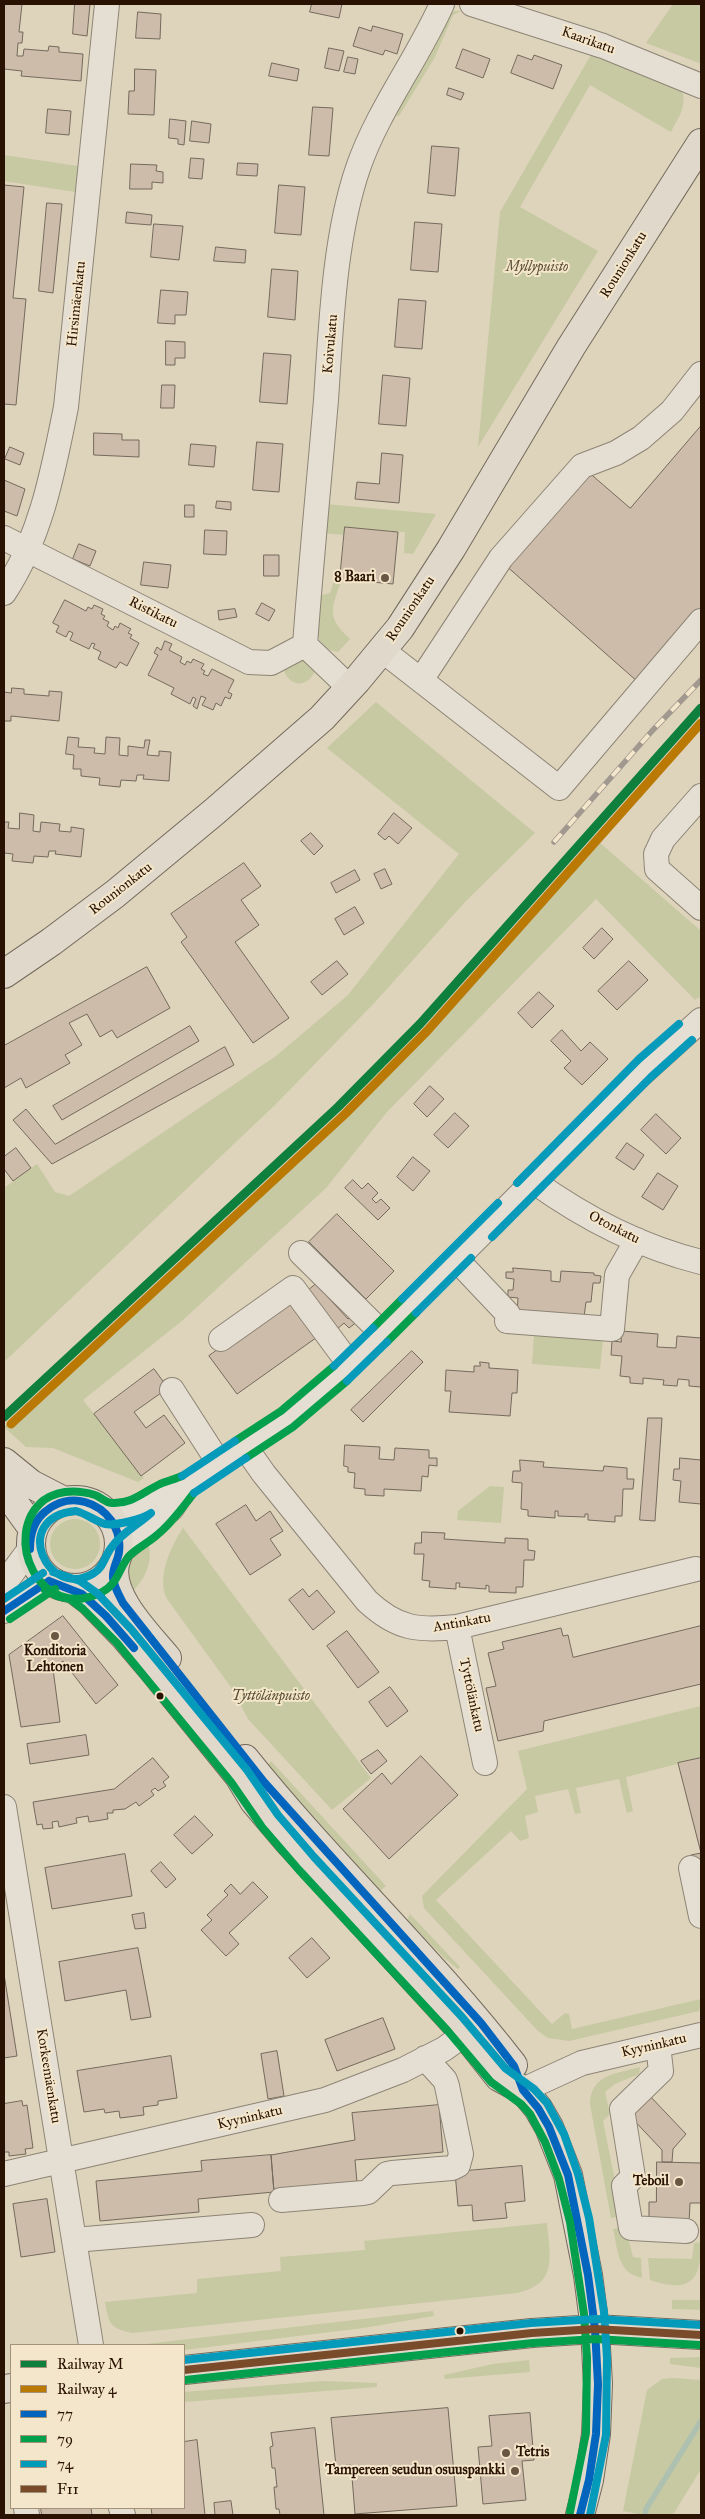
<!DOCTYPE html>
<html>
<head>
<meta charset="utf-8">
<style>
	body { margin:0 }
	#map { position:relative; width:705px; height:2519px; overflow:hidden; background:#ded3bb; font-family:"IM FELL Great Primer",serif }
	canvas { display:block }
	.frame { position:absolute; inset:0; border:5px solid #2a1202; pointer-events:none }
	.legend { position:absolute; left:10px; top:2344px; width:175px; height:165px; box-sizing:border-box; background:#f3e6ca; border:1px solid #a3917a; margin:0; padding:6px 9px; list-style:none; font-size:15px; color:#2a1202 }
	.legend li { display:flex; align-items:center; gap:10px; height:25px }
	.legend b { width:25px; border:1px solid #a3917a }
</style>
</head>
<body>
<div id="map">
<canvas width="705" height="2519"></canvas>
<div class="frame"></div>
<ul class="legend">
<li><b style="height:6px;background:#0e7f3c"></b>Railway M</li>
<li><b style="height:6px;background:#ba7a01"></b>Railway 4</li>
<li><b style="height:6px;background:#0065bd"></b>77</li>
<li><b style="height:6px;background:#029f4d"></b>79</li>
<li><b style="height:6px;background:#049aba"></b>74</li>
<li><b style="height:6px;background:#7a4b2a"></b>F11</li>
</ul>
</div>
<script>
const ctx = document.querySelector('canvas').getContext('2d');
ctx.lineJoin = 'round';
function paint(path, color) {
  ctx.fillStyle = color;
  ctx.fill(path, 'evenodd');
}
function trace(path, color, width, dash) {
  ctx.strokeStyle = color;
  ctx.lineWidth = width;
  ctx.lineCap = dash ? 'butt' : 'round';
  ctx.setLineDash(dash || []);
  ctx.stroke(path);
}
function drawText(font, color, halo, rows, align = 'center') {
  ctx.font = font + ' "IM FELL Great Primer",serif';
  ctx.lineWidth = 4;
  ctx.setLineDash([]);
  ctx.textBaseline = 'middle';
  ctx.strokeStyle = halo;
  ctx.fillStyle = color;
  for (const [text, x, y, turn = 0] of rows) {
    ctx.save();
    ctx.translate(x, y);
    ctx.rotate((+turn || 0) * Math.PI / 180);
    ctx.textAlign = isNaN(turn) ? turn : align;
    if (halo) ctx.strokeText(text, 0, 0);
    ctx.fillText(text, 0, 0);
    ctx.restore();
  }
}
paint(new Path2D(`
	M673,4H701V62L699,63L646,43Z
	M454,11H461L453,15L435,57L399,116L391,115L450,14Z
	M592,53L680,87C689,104 679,116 671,132L590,85L520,207L598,251L478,447L500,212Z
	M4,155L78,166L75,192L4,181Z
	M325,504L436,514L413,554L404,553L405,532L345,527L344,535L322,533Z
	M335,578L342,579C332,608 325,616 350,639L338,652C311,649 316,617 315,597L330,593Z
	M300,659L310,662L315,671C308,687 291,688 284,671L288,663Z
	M376,702L535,833L465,902L377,1000L276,1104L4,1362V1188L37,1164L55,1192L69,1196L276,1056L348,995L459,854L327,748Z
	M599,842L701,931V996L695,1000L596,899L387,1112L326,1188L183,1320L83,1400L144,1478L138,1482L53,1448L26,1447L4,1427L344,1110L431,1024Z
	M534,1334L603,1339L600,1369L532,1364Z
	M490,1486L504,1487L501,1523L457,1520L458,1511Z
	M50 1544a25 25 0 1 1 50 0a25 25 0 1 1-50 0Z
	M183,1528L371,1778L332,1810L248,1719L233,1690L167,1599C156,1578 171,1546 183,1528Z
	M148,1543C154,1563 144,1581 129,1595C127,1565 124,1562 148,1543Z
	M701,1706V1758L626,1777L633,1811L627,1813L619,1779L576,1788L581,1813L575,1814L568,1789L535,1796L538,1812L525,1816L529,1838L520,1841L511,1831L436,1900L552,2024L565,2013L569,2014L572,2029L701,1999L699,2011L569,2041L548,2038L538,2031L424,1908L422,1896L527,1789L518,1751Z
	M271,1761L386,1886L380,1891L268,1765Z
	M410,1914L460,1967L458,1969L443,1957L407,1920Z
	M640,2067L639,2074L615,2084L605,2092L610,2114L603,2121L622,2216L611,2218L590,2104C591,2074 616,2074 640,2067Z
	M547,2223C550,2257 558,2284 517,2293L133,2333C110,2329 109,2324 105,2302L197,2293V2279L281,2271L280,2257L365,2250L364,2241Z
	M625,2227L633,2257L641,2258L642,2278C617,2273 618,2250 613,2229Z
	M701,2242C701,2282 690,2293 650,2280L648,2258L692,2259L694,2243Z
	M672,2300H701V2310L672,2309Z
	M433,2311L434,2316L363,2328L184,2350V2345H137Z
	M701,2357V2368L670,2364V2358Z
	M529,2360L530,2372L445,2379L444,2375L493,2364Z
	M673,2378L701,2380V2469L674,2513C659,2519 638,2514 623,2511L647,2390L662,2379Z
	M323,2381L377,2383V2387L184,2402V2392Z`), '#c6c9a2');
trace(new Path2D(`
	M645,2515L646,2509L701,2421`), '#aec1b0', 5.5);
const building = new Path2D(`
	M4,4H22L19,32H23L22,43H18L17,56H23L24,49L48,51L49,46L59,47V52L83,54L81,81L21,76L22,71L4,69Z
	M75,4H90L87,36L73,34Z
	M312,4H342L339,18L310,12Z
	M138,12L161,14L160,39L136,38Z
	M373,26L403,34L397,54L385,50L383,55L353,46L359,27L371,31Z
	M329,48L344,51L339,71L325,68Z
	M463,49L490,59L483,78L456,68Z
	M518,55L532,60L534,55L562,65L553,89L511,73Z
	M348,57L358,59L355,74L344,72Z
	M272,63L299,69L297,81L269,76Z
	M135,69L156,70L154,115L128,114L129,91H134Z
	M449,88L464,93L461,100L447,95Z
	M313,107L333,108L329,156L309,155Z
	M48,109L71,111L69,135L46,133Z
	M170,119L186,121L184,145L178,144V139L169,138Z
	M192,121L211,124L209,143L190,141Z
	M432,146L459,148L455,196L428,193Z
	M191,158L204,159L202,179L189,178Z
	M238,163L258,164L257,176L237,175Z
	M131,164L157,165L156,171L163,172V183L152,182V189H130Z
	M4,185L24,187L13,298L26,299L16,405L4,404Z
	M279,185L305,187L301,235L275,233Z
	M47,203L62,204L53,293L39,291Z
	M127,212L152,215L151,225L126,223Z
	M415,222L442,224L438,272L411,270Z
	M154,224L183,226L179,260L151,257Z
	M216,247L246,250L245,263L214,261Z
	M272,269L298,271L295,320L268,317Z
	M161,290L188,292L186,315H175V324L158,323Z
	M399,299L426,301L422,349L395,347Z
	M166,341L185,342V358H175V365H166Z
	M264,353L291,355L287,404L260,402Z
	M383,375L410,378L406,426L379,424Z
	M162,385H175L174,408H161Z
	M701,426V610L638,682L504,564L586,470L630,508Z
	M94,433L122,434V440H139V457L94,455Z
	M257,442L283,444L279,492L253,490Z
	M191,444L216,446L214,467L189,465Z
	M10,447L24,453L20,465L5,459Z
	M382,453L403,455L399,503L355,499L357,482L379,484Z
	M4,480L25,489L17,516L4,511Z
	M217,501L231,502V510L216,508Z
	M185,505H194V517H185Z
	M345,527L398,532L393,584L340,579Z
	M205,530L227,531L226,555L204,554Z
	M79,544L96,551L90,566L73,559Z
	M264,555H279V576H264Z
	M144,562L171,565L168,588L141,585Z
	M65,600L86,611L88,607L92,609L94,605L103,609L101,614L105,616L103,619L109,622L107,626L113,630L115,626L118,628L120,623L131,629L128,633L132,635L130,638L139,643L127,666L120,662L116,668L98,659L101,652L93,648L95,644L92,643L89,649L70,640L73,633L69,631L66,637L56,632L59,626L53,623Z
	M262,603L275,610L269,621L256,614Z
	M235,609L237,617L219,620L218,611Z
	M165,641L172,644L169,650L182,657L180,662L185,665L187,661L191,663L193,659L204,664L201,669L205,671L203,674L208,676L212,669L234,680L228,692L232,694L230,699L225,697L221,706L216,703L213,710L202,705L206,698L201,696L197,709L193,706L196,699L193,697L190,704L171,694L174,688L148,675L158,655L154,653L157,647L161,650Z
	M12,688L24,689V694L49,696V691L62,692L59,721L11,716V721H4V692L11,693Z
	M68,737L79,738L78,747L95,748L94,753L105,754L106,737L120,738L119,755L128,756V746L144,748L145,740H150L147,755L159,756V751L171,752L169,781L143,779L144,775H137L136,781L121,780L120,787L99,785L100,778L81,776V769H73L74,755L66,754Z
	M20,813L34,815L33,831L40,832L41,822L60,824L59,831L71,832V827L84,829L81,857L55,854L56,851H49L48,857L34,856L33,863L12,861L13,854L4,853V822H9L8,828L19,829Z
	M394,813L412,828L398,844L389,836L385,840L378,834Z
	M311,833L323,846L314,855L301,841Z
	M244,863L261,886L241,900L259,925L235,942L289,1018L253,1043L181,942L187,937L171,914Z
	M385,869L392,884L381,889L374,874Z
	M355,870L360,880L336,893L331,883Z
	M355,907L364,923L344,935L335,919Z
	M602,928L613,939L594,959L583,948Z
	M337,961L348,974L322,995L311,982Z
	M629,961L648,980L617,1010L598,991Z
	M147,967L170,1008L117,1038L112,1030L100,1037L87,1014L69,1023L82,1045L65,1055L70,1063L26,1088L21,1078L4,1088V1046Z
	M539,992L554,1006L532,1028L518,1013Z
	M190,1026L199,1041L62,1120L53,1106Z
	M562,1030L581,1051L590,1042L608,1059L582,1085L564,1068L571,1061L551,1041Z
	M225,1047L234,1065L52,1164L13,1120L26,1109L55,1144Z
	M430,1086L444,1099L427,1117L414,1104Z
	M455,1113L469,1126L448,1148L434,1135Z
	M656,1114L681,1138L666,1154L641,1130Z
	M627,1143L644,1155L634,1170L616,1158Z
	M16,1148L31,1168L13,1181L4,1169V1157Z
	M413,1157L430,1171L413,1191L397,1177Z
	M658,1173L678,1186L663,1210L642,1197Z
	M353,1180L362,1189L368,1183L378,1193L372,1199L376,1203L381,1199L390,1208L378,1220L345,1188Z
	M337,1214L394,1271L366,1299L309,1242Z
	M513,1268L551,1271V1281L560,1282L561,1271L594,1273V1275L601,1276L600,1283H593L591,1302H586L584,1317L517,1314L518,1298L508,1297V1290H513L514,1279L506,1278V1272H513Z
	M316,1284L348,1319L353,1315L358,1321L349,1328L344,1323L336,1330L304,1294Z
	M293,1297L320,1335L237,1394L209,1356Z
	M621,1331L658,1334L657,1347L676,1348L677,1336L701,1338V1387L689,1386V1380L678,1379L677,1386L663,1385L664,1380L643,1378V1384L630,1383V1377L620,1376L622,1356L611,1355L612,1341L621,1342Z
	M412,1351L423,1362L363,1422L351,1410Z
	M480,1362L489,1363V1368L518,1370L517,1393H512L510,1416L449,1412L451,1391H445L446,1370L474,1372V1366H480Z
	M154,1369L168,1388L134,1412L146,1428L164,1415L185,1443L141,1476L94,1414Z
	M648,1418H662L655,1521L640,1520Z
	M345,1445L380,1447L379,1459L394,1460L395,1448L429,1450V1458H437V1466L429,1465L428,1477L422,1476L421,1491L384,1489V1496L365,1495V1489L354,1488L355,1473L348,1472V1467L344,1466Z
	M680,1458L701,1460V1504L679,1502L681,1481L673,1480L674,1469H679Z
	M520,1460L544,1462L543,1467L603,1471L604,1466L627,1468V1479H634L633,1489H623L622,1516H615V1522L588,1520V1514H585V1517L558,1516V1511H555V1518L528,1516V1510L521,1509L522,1483L512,1482L513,1471H520Z
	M246,1505L256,1521L270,1511L283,1531L270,1539L281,1555L250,1575L216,1524Z
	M422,1532L445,1533L444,1539L505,1543V1538L528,1539V1550L535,1551L534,1560H524L523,1587H516V1593L489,1592V1586L486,1585V1589L459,1587L460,1583H456V1589L429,1587L430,1581L422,1580L424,1554H414L415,1543H421Z
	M303,1589L309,1597L317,1590L335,1612L313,1630L289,1600Z
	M63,1616L118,1685L96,1704L63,1661L53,1669L60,1722L21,1727L9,1655Z
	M701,1626V1684L544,1721L543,1731L498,1741L486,1688L496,1686L488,1653L504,1649L502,1642L561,1628L563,1636L568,1635L573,1657Z
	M347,1631L379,1672L358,1688L327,1646Z
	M390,1687L408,1711L387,1727L369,1702Z
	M86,1735L89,1755L30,1764L27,1744Z
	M378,1750L387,1761L371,1774L361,1761Z
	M421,1756L458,1795L389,1859L343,1809L382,1773L391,1784Z
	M153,1758L169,1777L163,1782L166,1786L158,1791L155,1788L151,1791L154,1795L139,1806L136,1802L125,1809L113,1810V1813H107L108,1819L89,1822L88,1816L76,1818L77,1823L59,1827L58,1821L52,1822L53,1828L43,1829L42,1824L37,1825L33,1802L114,1789Z
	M701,1758V1889L698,1887L691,1855L701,1853L678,1763Z
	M195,1816L213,1835L192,1854L174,1835Z
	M125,1854L132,1896L52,1909L45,1868Z
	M161,1862L176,1879L166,1888L151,1871Z
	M253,1882L268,1897L229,1933L239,1944L226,1956L201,1930L212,1920L207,1915L228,1895L224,1891L231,1884L240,1894Z
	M144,1913L146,1928L135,1929L132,1915Z
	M312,1938L330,1958L307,1978L289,1958Z
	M138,1948L151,2017L131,2020L126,1990L65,2001L59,1962Z
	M4,1974L17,2056L4,2058Z
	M383,2018L395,2049L337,2071L325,2040Z
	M277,2051L284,2096L268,2099L261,2054Z
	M171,2056L177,2098L158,2101V2105L143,2107L144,2115L120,2118L119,2111L105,2113L104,2109L84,2112L77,2071Z
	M648,2094L686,2134L673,2149L672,2162H662V2150L628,2114Z
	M22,2101L23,2106L27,2105L33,2148L25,2149L26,2154L9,2156V2152H4V2104Z
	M439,2105L443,2152L355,2160L357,2182L274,2192L271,2155L355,2140L352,2113Z
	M271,2155L274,2192L198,2199L199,2212L100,2221L96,2181L202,2171L201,2161Z
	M657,2162L701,2163V2203H690L689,2223L649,2222V2202H656Z
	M522,2166L525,2201L505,2203L507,2218L473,2221L472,2205L458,2206L455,2172Z
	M47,2199L55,2252L21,2257L13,2204Z
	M448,2408L457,2506L355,2514L351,2465L336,2466L331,2418Z
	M530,2413L534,2460L522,2461L526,2500L483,2504L478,2447L492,2446L489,2416Z
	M315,2428L324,2515H280L279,2509H276L274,2487H277L275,2468H272L270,2447L273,2446L271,2433Z
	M197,2440L205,2515H152L151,2508H184V2442Z
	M231,2501L233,2515H215L214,2503Z
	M41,2508H91L92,2515H42Z`);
paint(building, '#cdbcaa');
trace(building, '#746a5c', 1);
const minor = new Path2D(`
	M472,4L603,46L701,86
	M4,538L249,662L271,663L305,645
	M4,593C41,537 53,472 66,407L107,4
	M382,650L559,788L701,621
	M421,680L501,558L582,466L616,453L641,438L672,411L701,374
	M350,688L305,645C311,563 319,482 326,400C331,327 334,238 358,168C378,110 417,60 442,4
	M701,796L663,839L656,854L657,869L701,908
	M533,1181C583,1217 641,1247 701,1262
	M301,1253L382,1333
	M456,1259L508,1314L507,1321L612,1329L617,1275L637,1240
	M221,1339L293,1288L350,1365
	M172,1390L219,1463
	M245,1447L264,1474L367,1601C397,1629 418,1631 457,1627L696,1569
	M108,1514L139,1509L164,1493L187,1485L287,1419L350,1365L638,1077L701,1020
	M119,1553L172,1508L187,1485
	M4,1584L30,1549
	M4,1611L49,1581
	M457,1627L485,1763
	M4,1807L91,2345
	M691,1868L701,1916
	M658,2045L661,2071L622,2109L633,2177L624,2186L631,2228L686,2231
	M523,2090L582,2063L701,2035
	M4,2174L325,2100L403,2070L444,2049L479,2024
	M281,2200L363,2193L368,2192L387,2174L392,2173L452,2168L458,2165L461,2154L447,2086L445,2080L425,2058
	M74,2240L252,2225
	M26,2508L27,2515
	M121,2508L123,2515`);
const major = new Path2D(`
	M4,974L51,942L115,894L214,812L322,718L357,680L400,628L451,549L571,347L701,143
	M4,1462L31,1484L64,1501
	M4,1489L33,1529
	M31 1544a44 44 0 1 1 88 0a44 44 0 1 1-88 0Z
	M115,1564C108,1596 147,1634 167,1658
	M74,1589L90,1601L124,1636L153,1670L239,1776L254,1801L287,1840L465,2034L499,2077L523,2090L538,2108L549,2127L568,2175L588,2275L595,2329L598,2384L596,2434L589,2480L580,2515
	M245,1759C330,1865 430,1958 513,2065
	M184,2370L532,2333L595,2329L701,2335
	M4,2389L11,2388`);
trace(minor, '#8d8475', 26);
trace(major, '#746a5c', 30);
trace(minor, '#e5dfd3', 24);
trace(major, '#e0d9cb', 28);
const rail = new Path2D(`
	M554,842L652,731L701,680`);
trace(rail, '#a1998f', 5.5);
trace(rail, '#f3e6ca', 4, [11]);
trace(new Path2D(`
	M30,1549C30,1535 34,1520 46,1511C57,1502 71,1498 85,1502C107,1508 122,1529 119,1552C118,1561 112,1568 113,1578C114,1587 119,1595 123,1603L264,1782L481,2023L514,2066L523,2090L538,2108L549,2127L568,2175L588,2275L595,2329L598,2384L596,2434L589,2480L580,2515
	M49,1581L82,1594L106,1616L134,1648
	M4,1611L49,1581`), '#0065bd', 8);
trace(new Path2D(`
	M373,1328L402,1299
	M387,1342L416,1313
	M235,1441L281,1411L334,1366
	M246,1458L293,1427L347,1381
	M182,1476C175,1479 167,1481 160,1484C143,1492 132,1504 112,1503C106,1503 101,1497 95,1495C78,1490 59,1490 44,1500C0,1535 40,1624 102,1592C118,1584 119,1568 129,1556C137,1548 148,1543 157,1535C172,1523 182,1508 194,1493
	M45,1590L57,1596L70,1599L83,1609L117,1643L231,1782L262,1827L299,1870L447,2030L491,2082L521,2104L530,2114L545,2142L559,2179L570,2222L584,2314L587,2358L586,2433L570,2512
	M10,1619L55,1589
	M185,2380L533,2343L595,2339L700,2345`), '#029f4d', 8);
trace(new Path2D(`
	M517,1183L639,1059L679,1024
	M492,1237L651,1077L692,1040
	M402,1299L498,1203
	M416,1313L471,1258
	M334,1366L373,1328
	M347,1381L387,1342
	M182,1476L235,1441
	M194,1493L246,1458
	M76,1511C87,1514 95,1521 105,1524C116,1526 142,1519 151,1513C138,1525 121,1533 111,1548C105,1556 103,1568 94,1573C48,1602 9,1517 76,1511Z
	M53,1572L80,1581L97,1593L131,1629L247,1770L278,1815L314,1857L462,2017L505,2068L534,2089L547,2103L564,2134L578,2174L589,2218L604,2312L607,2358L606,2435L590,2515
	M4,1599L43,1573
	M184,2360L531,2323L596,2319L701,2325`), '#049aba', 8);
trace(new Path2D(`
	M184,2370L532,2333L595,2329L701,2335`), '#7a4b2a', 8);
trace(new Path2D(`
	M4,1417L338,1107L420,1024L701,708`), '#0e7f3c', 9);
trace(new Path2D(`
	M11,1424L345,1114L427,1031L701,723`), '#ba7a01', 9);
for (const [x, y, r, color] of [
	[385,578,5,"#695643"],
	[55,1636,5,"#695643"],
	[160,1696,4.5,"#2a1202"],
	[679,2182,5,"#695643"],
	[460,2331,4.5,"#2a1202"],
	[506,2453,5,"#695643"],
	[515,2471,5,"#695643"]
]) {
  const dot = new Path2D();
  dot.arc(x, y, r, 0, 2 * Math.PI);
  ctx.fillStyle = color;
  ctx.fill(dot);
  trace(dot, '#f3e6ca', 2);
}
drawText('14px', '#2a1202', '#f3e6ca', [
	["Kaarikatu",588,41,20],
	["Rounionkatu",624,265,-58],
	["Hirsimäenkatu",77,304,-84],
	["Koivukatu",331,344,-85],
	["Rounionkatu",411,609,-56],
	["Ristikatu",153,613,27],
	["Rounionkatu",121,889,-38],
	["Otonkatu",614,1228,27],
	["Antinkatu",462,1623,-10],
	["Tyttölänkatu",471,1695,78],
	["Kyyninkatu",654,2046,-13],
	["Korkeemäenkatu",48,2076,81],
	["Kyyninkatu",250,2118,-13]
]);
drawText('italic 14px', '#5a4f33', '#f3e6ca', [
	["Myllypuisto",537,268],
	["Tyttölänpuisto",271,1697]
]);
drawText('bold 14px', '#2a1202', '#f3e6ca', [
	["8 Baari",375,578],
	["Konditoria",55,1652,"center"],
	["Lehtonen",55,1668,"center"],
	["Teboil",669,2182],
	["Tetris",516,2453,"left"],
	["Tampereen seudun osuuspankki",505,2471]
], 'right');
</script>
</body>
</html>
